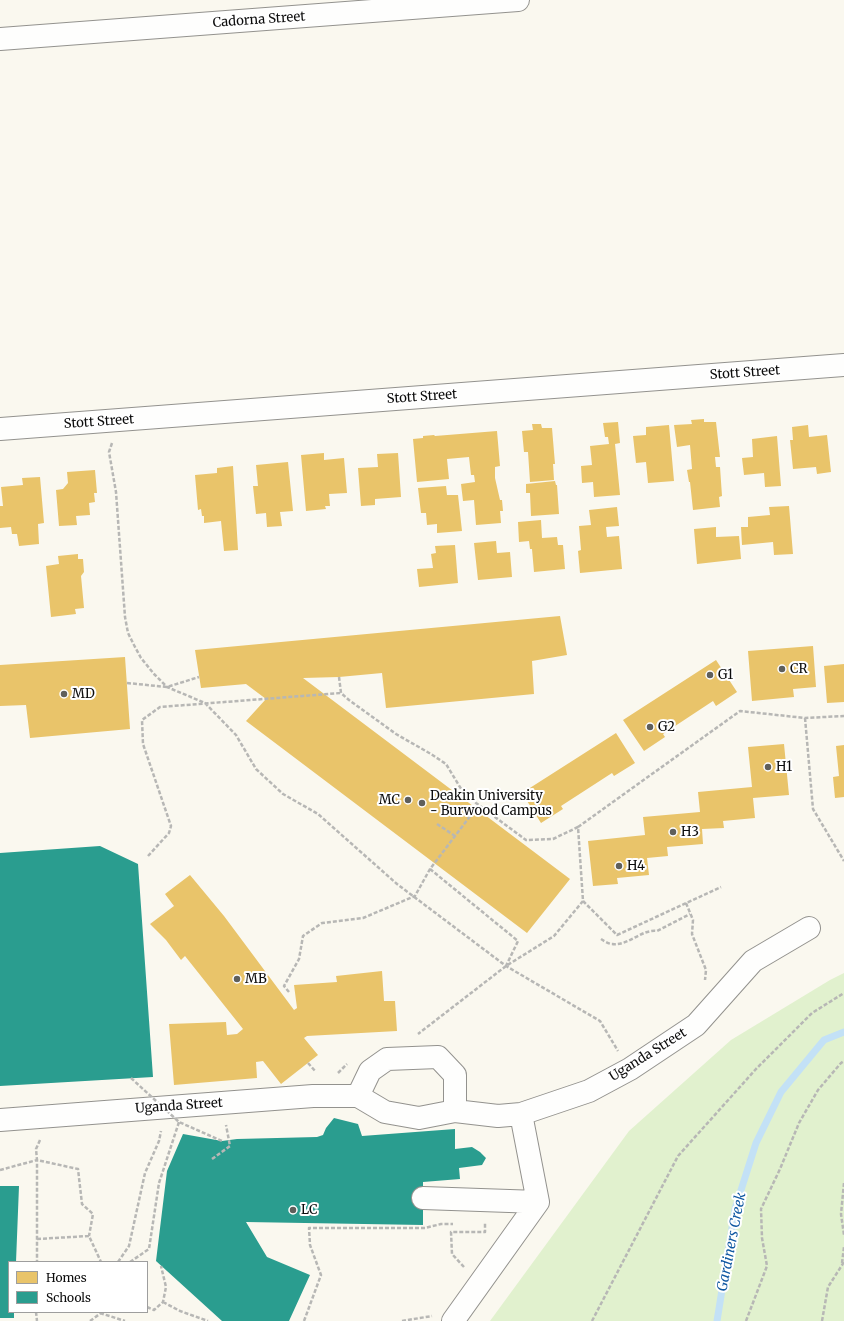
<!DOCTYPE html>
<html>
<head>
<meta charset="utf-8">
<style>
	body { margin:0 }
	#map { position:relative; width:844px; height:1321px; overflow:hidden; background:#faf8ef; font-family:Merriweather,serif }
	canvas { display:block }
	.legend { position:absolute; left:8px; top:1261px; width:140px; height:52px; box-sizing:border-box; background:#fff; border:1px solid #9e9e9e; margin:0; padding:5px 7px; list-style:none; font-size:12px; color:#0c0c0c }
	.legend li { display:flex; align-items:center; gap:8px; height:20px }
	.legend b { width:20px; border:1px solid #9e9e9e }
</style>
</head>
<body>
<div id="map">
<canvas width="844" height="1321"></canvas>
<ul class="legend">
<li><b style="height:11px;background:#e9c46a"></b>Homes</li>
<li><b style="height:11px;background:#2a9d8f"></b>Schools</li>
</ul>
</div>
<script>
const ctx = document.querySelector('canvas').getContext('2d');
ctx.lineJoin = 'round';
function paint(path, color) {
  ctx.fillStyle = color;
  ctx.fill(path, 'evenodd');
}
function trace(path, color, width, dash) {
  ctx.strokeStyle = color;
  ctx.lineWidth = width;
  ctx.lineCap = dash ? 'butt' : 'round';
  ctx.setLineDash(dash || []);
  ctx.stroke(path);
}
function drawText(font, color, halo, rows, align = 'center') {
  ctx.font = font + ' Merriweather,serif';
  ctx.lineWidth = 4;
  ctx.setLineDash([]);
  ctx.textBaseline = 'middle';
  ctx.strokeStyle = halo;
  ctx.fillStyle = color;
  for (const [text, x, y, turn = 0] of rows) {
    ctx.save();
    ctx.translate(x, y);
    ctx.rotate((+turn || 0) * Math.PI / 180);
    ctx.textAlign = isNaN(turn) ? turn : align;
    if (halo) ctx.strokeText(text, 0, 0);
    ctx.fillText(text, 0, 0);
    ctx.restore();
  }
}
paint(new Path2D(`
	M844,973V1321H490L629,1131L731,1040L830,980Z`), '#e1f1ce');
paint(new Path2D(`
	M704,419V422H716L720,457H715L716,467H720L722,496L719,497L720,507L693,510L690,482H689L687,470L692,469L690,445L677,447L674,425L692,424L691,420Z
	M618,422L620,443L615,444L620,495L594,497L593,482L582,483L581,466L592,465L590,446L609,444L608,437H605L603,423Z
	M532,424H541L542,428H552L555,464H553L554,480L530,482L528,452H524L522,431L533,430Z
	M669,425L674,481L648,483L646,462L636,463L633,436L646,435V427Z
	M808,425L809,437L827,435L831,472L817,474L816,467L793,469L790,440H793L792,427Z
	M497,431L500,466L495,467V478L500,500H502L503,511H500L501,523L476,525L474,500L463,501L461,484L475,482L474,475H471L469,457L447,459L449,479L417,482L413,439L423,438V436L434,435L435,436Z
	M777,436L781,486L765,487L764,473L744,475L742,458L753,457L752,439Z
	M324,453V460L344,458L347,493L329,494L330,506H325L326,509L306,511L301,455Z
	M398,453L401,497L375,499V505L361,506L358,468L378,467L377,454Z
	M288,462L293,511L280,512L282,526L267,527L266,513L256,514L253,486H258L256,465Z
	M233,466L238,550L224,551L221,521L204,523V516H202L201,509L198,510L195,475L217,473V468Z
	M95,470L97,493H94L95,502L89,503L90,515L76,516L77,525L59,526L56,490L63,489L68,483L67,472Z
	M40,477L44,523L38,524L39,544L19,546L17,534H12L11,527L0,528V506H3L1,487L23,485L22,478Z
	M555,481L556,485H557L559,514L531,516L530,493H526V484Z
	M446,486L447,495H458L462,531L437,533V524L427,525L426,513H421L418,488Z
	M789,506L793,554L774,555L773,542L742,545L741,527H748V517L770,515L769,507Z
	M617,507L619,526L606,527L607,537L619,536L622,569L580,573L578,551L581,550L579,526L591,525L589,510Z
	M541,520L542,538L557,537L558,545H563L565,569L534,572L532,549H530L529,541L519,542L518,522Z
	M716,527V537L739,536L741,559L697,564L694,529Z
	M496,541L497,553L510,552L512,577L478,580L474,543Z
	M455,545L458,583L419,587L417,569L433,568L431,554L436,553L435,546Z
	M78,554V559H83L84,572L81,576L84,608L75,609L76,614L51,617L46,566L59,564L58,556Z
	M560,616L567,655L532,661L534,694L386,708L382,673L339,677L303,678L570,879L527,933L246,721L266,699L246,684L201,688L195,650Z
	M813,646L816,687L793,689L794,697L752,701L748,651Z
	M125,657L130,729L30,738L26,705L0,706V665Z
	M716,660L737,692L716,706L713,701L663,734L665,737L644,751L623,720Z
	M844,664V702L827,703L824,666Z
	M616,733L635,763L614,776L612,773L561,806L563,809L541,823L522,793Z
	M784,744L789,795L753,798L755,818L723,821L724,828L702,829L703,844L667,847L668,856L647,858L649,875L617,878L618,884L593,886L588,841L645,835L643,817L700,812L698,792L752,787L748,747Z
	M844,745V797L835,798L833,777L839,776L836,746Z
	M190,875L224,916L294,1010L297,1008L294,985L337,982L336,976L382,971L384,1001H395L397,1031L307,1036L304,1038L318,1055L281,1084L263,1061L256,1062L257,1078L174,1085L169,1024L226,1022L227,1035L237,1034L243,1029L185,956L181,960L166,940L150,924L174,906L165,894Z`), '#e9c46a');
paint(new Path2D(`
	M100,846L138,864L153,1077L0,1086V853Z
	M334,1118L358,1124L362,1136L455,1129V1149L472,1147L480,1152L486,1158L482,1165L459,1168L460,1179L423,1182V1225L246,1222L267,1257L310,1275L289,1321H222L156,1261L167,1171L183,1134L222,1141L237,1139L317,1137L323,1135L326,1128Z
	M0,1186H19L16,1262H9V1312H14V1318H0Z`), '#2a9d8f');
trace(new Path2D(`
	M717,1321L735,1209L756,1143L781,1092L824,1040L844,1032`), '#c3e1f6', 7);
const minor = new Path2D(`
	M0,39L518,0
	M0,429L844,365
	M455,1111V1075L438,1057L387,1059L370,1071L358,1096L385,1112L419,1118L455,1111L498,1116L521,1114L589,1091L630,1069L696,1025L753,961L809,928
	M0,1120L313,1096H358
	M423,1198L538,1202
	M453,1321L538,1202L521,1114`);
trace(minor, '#93928e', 24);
trace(new Path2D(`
	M112,443L109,452L116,492L125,617L128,633L134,645L141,658L154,674L167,687L205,703L236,735L256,769L283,794L318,814L397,884L506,966L600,1021L618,1051
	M339,677L341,693L349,700L396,734L431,754L446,764L463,792L476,803L526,840L553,839L578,827L583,901L554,936L506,966L418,1034
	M127,683L167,687L199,677
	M805,718L813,809L844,861
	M437,824L455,836
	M578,827L740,711L805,718L844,716
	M148,856L169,833L171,826L143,744L142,720L160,707L341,693
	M430,869L518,941L506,966
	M583,901L617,935L721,887
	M686,903L693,920L692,934L706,970L705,980
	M601,939C604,941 609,944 612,944C629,946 641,929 657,931L690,914
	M289,992L284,986L299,959L303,936L322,923L363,918L415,896L430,869L474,811L476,803
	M308,1063L316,1072
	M338,1073L347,1064
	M40,1140L36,1149L37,1160L78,1169L82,1204L93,1214L89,1236
	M212,1159L230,1146L226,1125
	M0,1170L37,1160V1262
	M844,1183L841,1214L844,1235
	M37,1239L89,1236L101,1262
	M118,1262L129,1246L145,1173L159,1141L161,1131
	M130,1262L149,1249L159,1183
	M842,1263L844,1247
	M464,1267L452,1254L451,1232H485V1223H484
	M163,1302L180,1311L208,1321
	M147,1307L154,1310L163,1302L166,1287L161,1266
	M36,1312L37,1321
	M100,1313L125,1321
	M90,1321L101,1313
	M304,1321L321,1275L310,1245L309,1228H425L441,1224H453
	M402,1321L432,1316
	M592,1321L678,1156L756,1069L812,1013L844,993
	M746,1321L767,1266L762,1238L761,1209L780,1169L799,1123L818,1090L841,1063L844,1061
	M822,1321L828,1287L844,1262`), '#b7b7b5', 2.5, [4, 2]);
trace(minor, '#fefefd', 22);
trace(new Path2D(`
	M131,1078L179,1122L222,1141
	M159,1183L179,1122`), '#b7b7b5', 2.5, [4, 2]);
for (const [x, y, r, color] of [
	[782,669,4,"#5f5f5b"],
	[710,675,4,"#5f5f5b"],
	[64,694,4,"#5f5f5b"],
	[650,727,4,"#5f5f5b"],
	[768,767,4,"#5f5f5b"],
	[408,800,4,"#5f5f5b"],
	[422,803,4,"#5f5f5b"],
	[673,832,4,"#5f5f5b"],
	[619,866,4,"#5f5f5b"],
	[237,979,4,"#5f5f5b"],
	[293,1210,4,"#5f5f5b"]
]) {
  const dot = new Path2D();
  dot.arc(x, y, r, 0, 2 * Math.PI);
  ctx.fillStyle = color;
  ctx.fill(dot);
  trace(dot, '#fff', 1.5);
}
drawText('13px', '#0c0c0c', '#fff', [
	["Cadorna Street",259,20,-4],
	["Stott Street",745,373,-4],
	["Stott Street",422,397,-4],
	["Stott Street",99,422,-4],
	["Uganda Street",648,1055,-32],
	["Uganda Street",179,1106,-4]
]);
drawText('13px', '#0c0c0c', '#fff', [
	["CR",790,669],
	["G1",718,675],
	["MD",72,694],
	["G2",658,727],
	["H1",776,767],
	["Deakin University",430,796],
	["- Burwood Campus",430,811],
	["MC",400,800,"right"],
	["H3",681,832],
	["H4",627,866],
	["MB",245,979],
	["LC",301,1210]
], 'left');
drawText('italic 14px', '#1058a2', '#fff', [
	["Gardiners Creek",732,1242,-79]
]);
</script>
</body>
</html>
